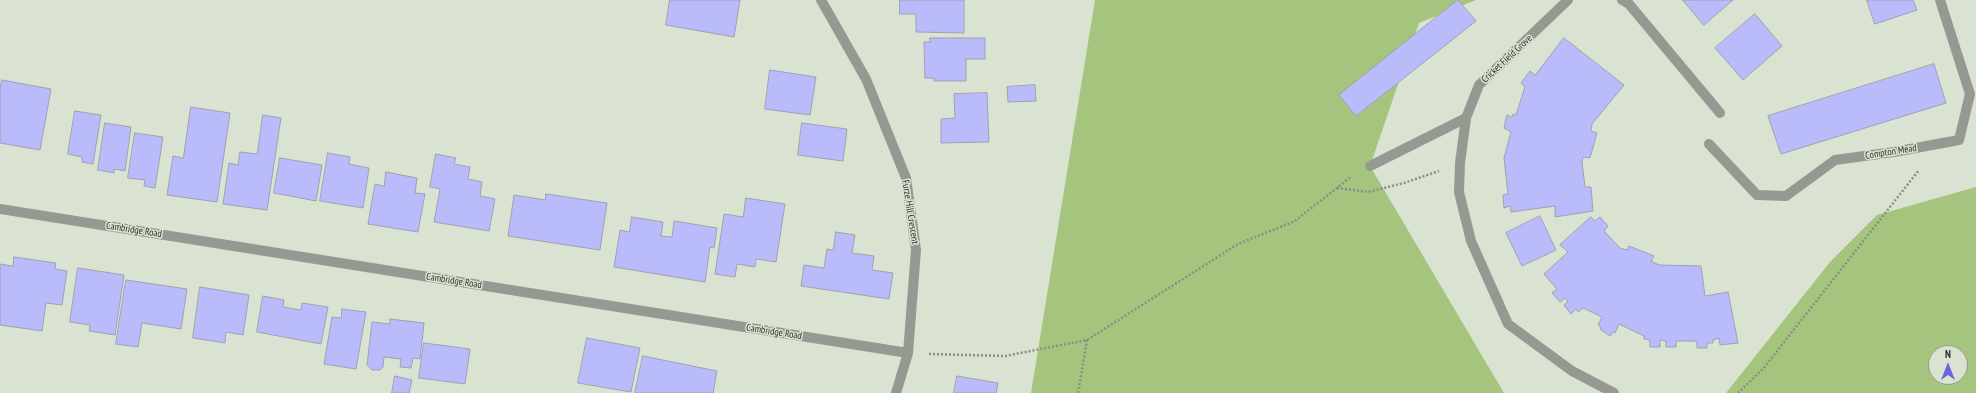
<!DOCTYPE html>
<html>
<head>
<meta charset="utf-8">
<style>
	body { margin:0 }
	#map { position:relative; width:1976px; height:393px; overflow:hidden; background:#dae3d1; font-family:"PT Sans Narrow",sans-serif }
	canvas { display:block }
	.north { position:absolute; left:1928px; top:345px; width:40px; height:40px; box-sizing:border-box; background:#dae3d1; border:1px solid #949b8e; border-radius:50%; rotate:0deg; font-size:11px; font-weight:700; line-height:16px; text-align:center; color:#2c3029 }
	.north::after { content:''; display:block; margin:auto; width:14px; height:18px; background:#6d63dd; clip-path:polygon(50% 0,100% 100%,50% 72%,0 100%) }
</style>
</head>
<body>
<div id="map">
<canvas width="1976" height="393"></canvas>
<div class="north">N</div>
</div>
<script>
const ctx = document.querySelector('canvas').getContext('2d');
ctx.lineJoin = 'round';
function paint(path, color) {
  ctx.fillStyle = color;
  ctx.fill(path, 'evenodd');
}
function trace(path, color, width, dash) {
  ctx.strokeStyle = color;
  ctx.lineWidth = width;
  ctx.lineCap = dash ? 'butt' : 'round';
  ctx.setLineDash(dash || []);
  ctx.stroke(path);
}
function drawText(font, color, halo, rows, align = 'center') {
  ctx.font = font + ' "PT Sans Narrow",sans-serif';
  ctx.lineWidth = 3;
  ctx.setLineDash([]);
  ctx.textBaseline = 'middle';
  ctx.strokeStyle = halo;
  ctx.fillStyle = color;
  for (const [text, x, y, turn = 0] of rows) {
    ctx.save();
    ctx.translate(x, y);
    ctx.rotate((+turn || 0) * Math.PI / 180);
    ctx.textAlign = isNaN(turn) ? turn : align;
    if (halo) ctx.strokeText(text, 0, 0);
    ctx.fillText(text, 0, 0);
    ctx.restore();
  }
}
paint(new Path2D(`
	M1095,0H1476L1419,23L1370,166L1504,393H1031Z
	M1976,187V393H1726L1830,262L1877,215ZM1936,353H1960V377H1936Z`), '#a5c57f');
const building = new Path2D(`
	M670,0H740L734,37L666,25Z
	M900,0H964V33L916,32V14H900Z
	M1458,0L1476,21L1356,116L1339,95Z
	M1683,0H1733L1704,25Z
	M1867,0H1913L1917,10L1875,24Z
	M1755,14L1782,46L1743,80L1715,48Z
	M930,38H985V59H966V81H934V78H925L924,42H930Z
	M1564,38L1624,85L1592,124L1591,131L1597,133L1590,158L1583,157L1582,162L1585,187H1591L1593,211L1555,217V206L1511,212L1510,206L1504,208L1503,195L1508,194L1504,158L1511,132L1504,128L1507,115L1512,117L1513,114L1516,115L1525,87L1521,83L1530,71L1535,75Z
	M1934,64L1946,103L1781,154L1768,116Z
	M770,70L816,77L810,115L765,109Z
	M2,80L51,89L40,150L0,143V89Z
	M1035,85L1036,101L1008,102L1007,87Z
	M987,93L989,142L941,143V119L955,118L954,94Z
	M191,107L230,113L217,202L167,195L173,156L183,158Z
	M75,111L101,115L93,164L82,162V157L68,154Z
	M263,115L281,118L267,210L223,204L229,163L238,165L240,152L257,154Z
	M105,123L131,127L125,171L114,169V173L98,170Z
	M802,123L847,129L843,161L798,155Z
	M135,133L163,137L155,188L144,186L145,180L128,178Z
	M328,153L350,157L349,164L369,168L363,208L320,201Z
	M436,154L456,158L454,164L470,167L468,179L482,182L480,196L495,199L489,231L434,222L440,189L430,187Z
	M280,158L322,165L316,201L274,193Z
	M386,172L417,178L415,193L425,194L418,232L368,224L375,184L384,186Z
	M546,194L607,203L600,250L508,236L514,195L545,200Z
	M746,198L785,204L776,262L756,259L755,267L737,264L735,277L715,274L724,214L743,217Z
	M1540,216L1556,250L1522,266L1506,233Z
	M632,217L663,222L661,236L672,237L674,221L717,228L714,248L710,247L705,282L614,267L620,230L629,232Z
	M1591,217L1595,221L1600,217L1608,226L1604,231L1620,248L1627,250L1629,246L1654,256L1651,261L1659,265L1701,266L1705,296L1728,292L1738,343L1720,345L1719,338L1713,340V343H1707V348H1697V342L1694,341H1676V347H1666V341L1660,340V347H1650V340L1644,339V336L1619,324L1615,333L1613,332L1610,336L1600,329L1601,327L1598,325L1602,317L1583,308L1578,312L1576,309L1571,314L1564,305L1568,301L1565,298L1560,302L1552,293L1557,289L1544,274L1568,252L1560,245Z
	M836,232L855,235L852,253L874,256L872,270L893,273L889,299L801,286L804,265L824,268L827,249L833,250Z
	M14,257L56,263L55,269L67,271L62,305L46,303L42,331L0,325V264L13,266Z
	M78,268L124,275L115,335L89,331L90,325L70,322Z
	M126,280L187,289L181,329L142,323L138,347L116,344Z
	M200,287L249,295L243,335L226,332L225,343L193,338Z
	M263,296L284,300L283,307L301,310L302,303L328,307L321,344L257,332Z
	M342,309L366,312L356,369L324,364L332,317L341,318Z
	M390,319L424,323L420,359L413,358L411,368L400,367L401,359L384,357L383,367L380,370H372L367,365L372,322L390,324Z
	M587,338L640,348L631,392L578,383Z
	M424,343L470,349L465,384L419,378Z
	M643,356L717,371L713,393H635Z
	M395,376L412,380L409,393H392Z
	M957,376L998,383L996,393H954Z`);
paint(building, '#b9bbfb');
trace(building, '#9fa0b1', 1);
trace(new Path2D(`
	M1337,188L1368,192L1404,183L1439,171
	M929,354L1005,356L1087,340L1238,244L1295,221L1352,176
	M1078,393L1087,340
	M1738,393L1763,369L1919,170`), '#899083', 2.5, [2, 2]);
trace(new Path2D(`
	M821,0L866,79L906,178L916,250L908,353L896,393
	M1622,0L1629,4L1720,113
	M1466,118L1460,163L1459,192L1471,241L1508,324L1572,371L1614,393
	M1709,144L1757,195L1786,196L1835,160L1894,152L1959,140L1970,94L1940,0
	M1370,166L1466,118L1479,85L1568,0
	M0,209L908,353`), '#969992', 10);
drawText('10px', '#2c3029', '#dae3d1', [
	["Cricket Field Grove",1507,59,-43],
	["Compton Mead",1891,152,-9],
	["Furze Hill Crescent",910,212,81],
	["Cambridge Road",134,230,9],
	["Cambridge Road",454,281,9],
	["Cambridge Road",774,332,9]
]);
</script>
</body>
</html>
